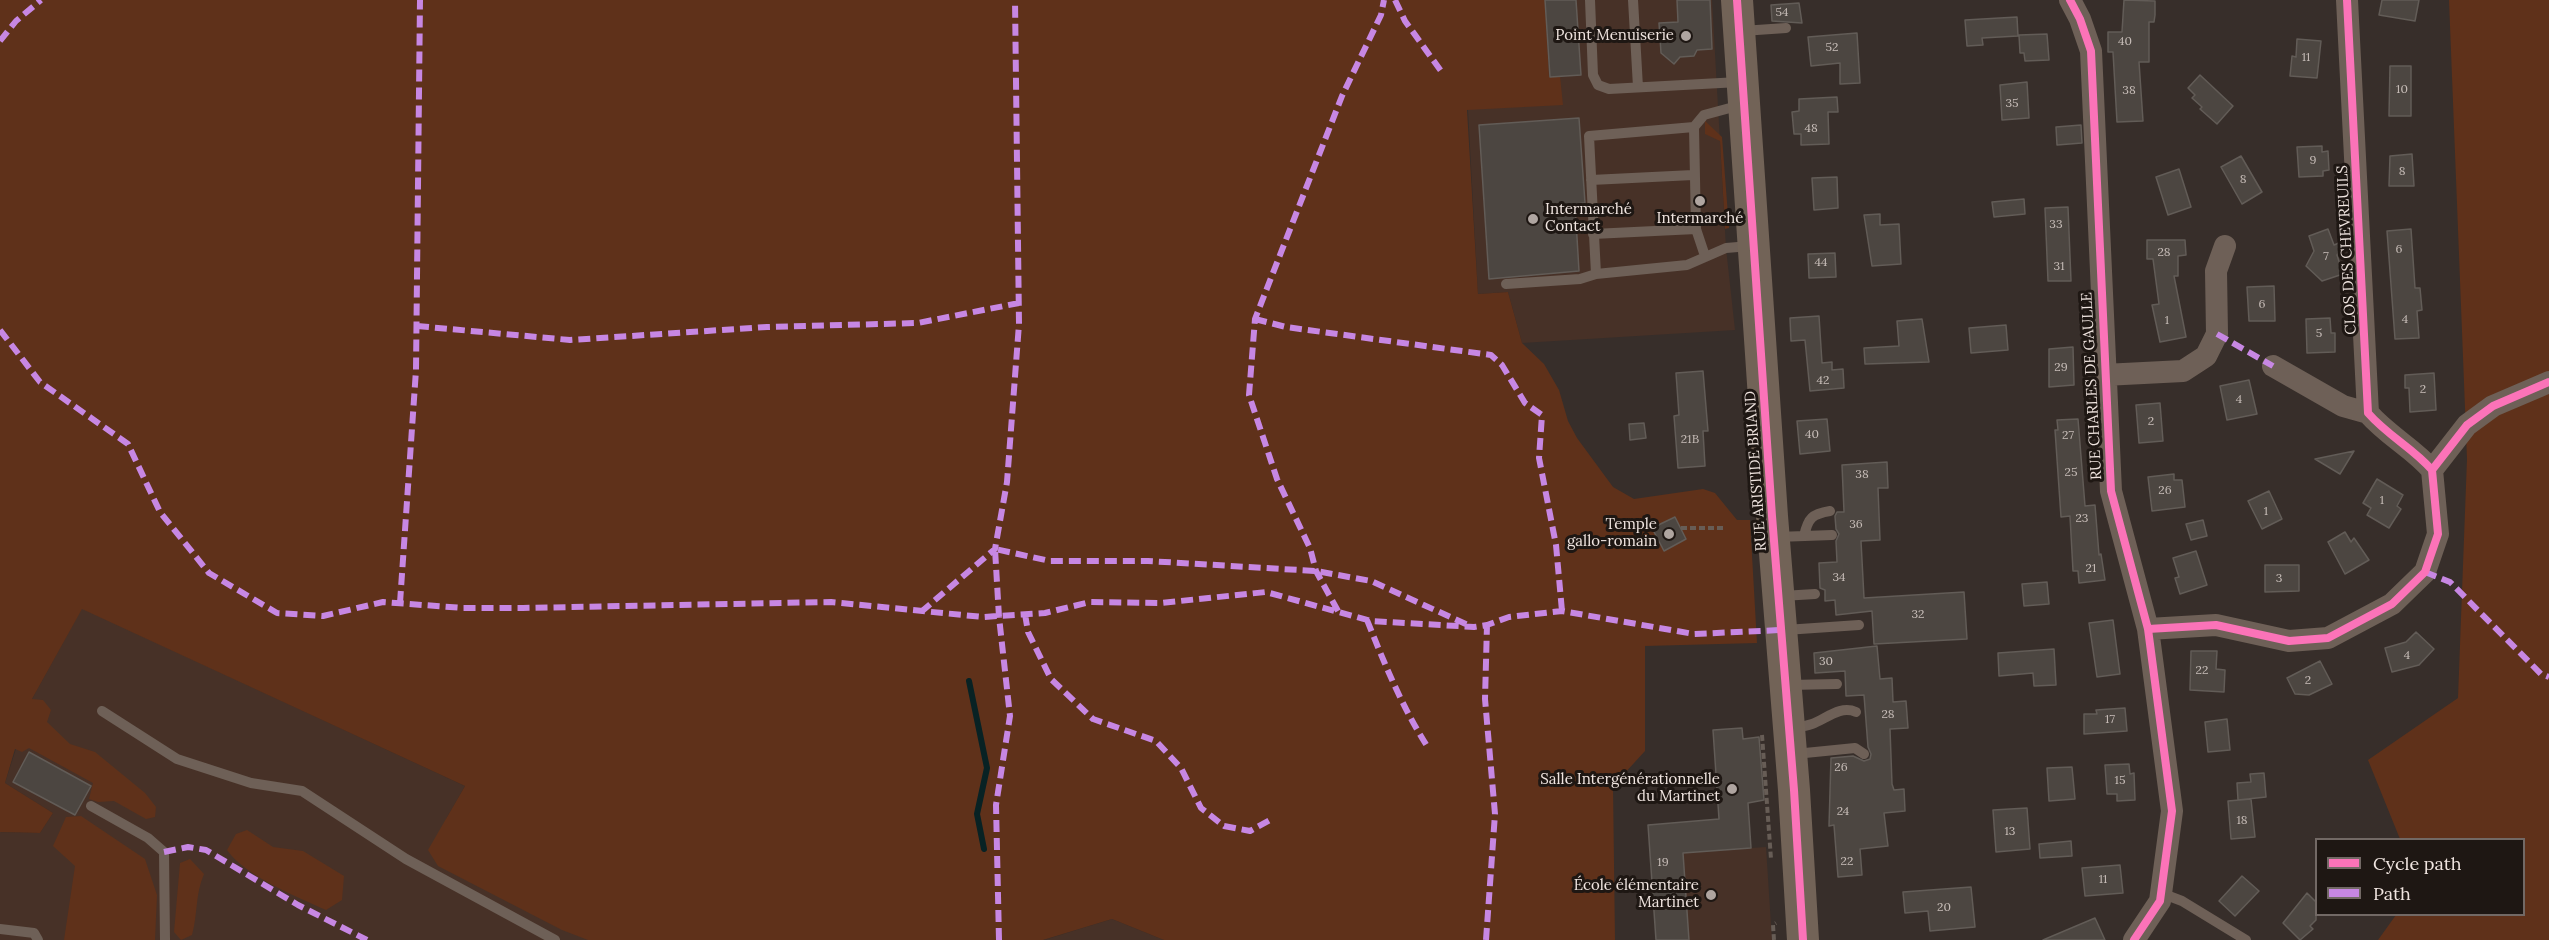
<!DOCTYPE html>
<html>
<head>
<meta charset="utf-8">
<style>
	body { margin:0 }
	#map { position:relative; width:2549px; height:940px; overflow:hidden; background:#372e2a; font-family:Lora,serif }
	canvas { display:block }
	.legend { position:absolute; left:2315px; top:838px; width:210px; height:78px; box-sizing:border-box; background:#1e1713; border:2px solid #726965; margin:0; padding:8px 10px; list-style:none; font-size:18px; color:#f0e5e0 }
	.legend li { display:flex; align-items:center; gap:12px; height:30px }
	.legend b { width:30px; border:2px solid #726965 }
</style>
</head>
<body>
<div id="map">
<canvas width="2549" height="940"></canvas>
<ul class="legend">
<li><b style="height:8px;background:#fb73b8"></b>Cycle path</li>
<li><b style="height:8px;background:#c787e3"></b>Path</li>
</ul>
</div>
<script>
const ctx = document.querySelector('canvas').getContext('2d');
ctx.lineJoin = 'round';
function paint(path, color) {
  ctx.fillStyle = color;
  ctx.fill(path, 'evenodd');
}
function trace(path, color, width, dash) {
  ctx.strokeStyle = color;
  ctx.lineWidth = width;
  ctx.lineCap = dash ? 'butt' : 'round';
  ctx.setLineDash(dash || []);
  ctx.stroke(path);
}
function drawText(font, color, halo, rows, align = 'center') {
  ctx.font = font + ' Lora,serif';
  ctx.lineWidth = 6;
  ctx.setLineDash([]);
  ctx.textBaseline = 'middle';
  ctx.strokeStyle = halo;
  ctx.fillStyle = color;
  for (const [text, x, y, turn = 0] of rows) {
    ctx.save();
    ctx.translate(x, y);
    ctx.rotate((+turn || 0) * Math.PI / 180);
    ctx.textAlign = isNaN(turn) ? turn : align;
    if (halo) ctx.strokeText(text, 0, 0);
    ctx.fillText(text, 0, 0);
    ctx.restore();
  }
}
paint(new Path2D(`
	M1462,0H1712L1726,248L1735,330L1522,343L1508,292L1478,294Z
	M82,608L465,786L446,819L655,940H0V832L40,833L53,813L5,783L32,699Z
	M1719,819L1722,850L1766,847L1772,940H1656L1648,825Z
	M1112,919L1164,940H1044Z`), '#473127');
paint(new Path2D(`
	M0,0H1545L1549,77L1560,76L1563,105L1467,110L1478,294L1508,292L1522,343L1544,364L1559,390L1568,421L1577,438L1613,487L1634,499L1703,489L1715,493L1737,520H1750L1757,643L1645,646V751L1613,786L1615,940H1164L1112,919L1043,940H588L562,930L438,866L428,850L465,786L82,609L32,699L43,700L51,710L47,722L70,744L95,752L145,793L156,807L155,817L146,819L114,801L98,802L89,799L93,783L29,748L22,752L15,749L5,783L53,813L40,833L0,832Z
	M2449,0H2549V940H2378L2396,915L2524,914V840L2400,839L2368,760L2458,698L2467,459Z
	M1705,121L1722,137L1729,228L1725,229L1720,141L1705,134Z
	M81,816L145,859L157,895L155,940H64L75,866L53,846L66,817Z
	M247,830L273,847L303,851L344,876L342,900L326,910C297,897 245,876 227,850L236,834Z
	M190,859L204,874C195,895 198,913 192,935L181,940L174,932L180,863Z`), '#5f311a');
trace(new Path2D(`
	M969,681L987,768L977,814L984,849`), '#082224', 6);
const building = new Path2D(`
	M1545,0H1576L1581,75L1550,77Z
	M1677,0H1710L1712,49L1697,50L1694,56L1680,57L1674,64L1661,53L1659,23L1678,22Z
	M2124,0L2155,1V15L2154,22H2149V62H2139L2143,121L2117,122L2113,52H2108V32H2122Z
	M2382,0H2419L2415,21L2379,15Z
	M1799,3L1802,23L1772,21L1771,5Z
	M2017,17L2018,36L1982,38L1983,45L1967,46L1965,20Z
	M1857,33L1860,83L1840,84V63L1811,66L1808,37Z
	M2047,34L2049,60L2025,61L2024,53H2020L2019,35Z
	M2297,39L2321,41L2317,78L2290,76L2292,56L2296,57Z
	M2390,66H2411V116H2389Z
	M2200,75L2233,106L2217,124L2200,109L2202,107L2192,98L2195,95L2188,88Z
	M2027,82L2029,118L2002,120L2000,85Z
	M1837,97L1838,112H1828L1829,144L1801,145V134H1794L1792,112L1799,111V99Z
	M1579,118L1585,203L1575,204L1579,271L1489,279L1479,125Z
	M2081,125L2082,143L2057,145L2056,127Z
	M2322,146V152L2328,151L2329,170L2323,171V176L2299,177L2297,147Z
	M2412,154L2414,186H2389L2390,156Z
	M2241,156L2262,192L2242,204L2221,167Z
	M2179,169L2191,207L2168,215L2156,177Z
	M1837,177L1838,208L1814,210L1812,178Z
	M2024,199L2025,214L1994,217L1992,202Z
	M2068,207L2071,281H2048L2045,208Z
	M1880,214V225L1899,224L1901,264L1872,266L1864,215Z
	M2328,229L2334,245L2344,241L2337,255L2343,274L2322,281L2306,266L2314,251L2309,236Z
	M2411,229L2415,288H2420L2422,310L2417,311L2419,338L2395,339L2387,231Z
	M2147,240H2185L2186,255L2178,256V276H2174L2186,337L2160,342L2152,305L2159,304L2153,259H2147Z
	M1835,253L1836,277L1809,278L1808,254Z
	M2274,286L2275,321H2249L2247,287Z
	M1819,316L1822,363L1832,362V370L1843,369L1844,388L1810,391L1805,340L1791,341L1790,318Z
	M2330,318L2331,333H2335V352L2307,353L2306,319Z
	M1922,319L1929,362L1865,364L1864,348L1899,346L1897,321Z
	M2006,325L2008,350L1971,353L1969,328Z
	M2073,347L2074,385L2049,387V349Z
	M1703,371L1708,431H1703L1705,466L1678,468L1674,416L1679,415L1676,373Z
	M2434,373L2436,410L2410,412L2409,388H2405V375Z
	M2249,380L2257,414L2227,420L2220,386Z
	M2160,403L2163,441L2139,443L2136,405Z
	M1827,419L1830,451L1800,454L1797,421Z
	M2078,419L2085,506L2095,505L2099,555L2101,554L2105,580L2079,583L2078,571H2073L2070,516L2061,517L2055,430H2058L2057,420Z
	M1644,423L1646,438L1630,440L1629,424Z
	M2354,451L2340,474L2315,459Z
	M1887,462L1888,488H1878L1880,540L1861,541L1864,598L1964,592L1967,639L1874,644L1872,611L1836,615L1835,600L1825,601V590L1820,588L1819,563L1837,562L1836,541L1839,534L1836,529L1835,516L1837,512H1844L1842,465Z
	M2174,474V480H2182L2185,507L2152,511L2148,477Z
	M2377,479L2403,495L2397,506L2401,509L2389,528L2367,515L2371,508L2363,503Z
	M2269,491L2282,519L2262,529L2248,501Z
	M1675,517L1686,539L1664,551L1652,528Z
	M2203,520L2207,536L2191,540L2186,524Z
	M2345,532L2351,542L2354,538L2369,560L2345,574L2328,542Z
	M2196,551L2207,585L2180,594L2175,578L2179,577L2173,558Z
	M2265,565H2299V591L2265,592Z
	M2047,582L2049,604L2024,606L2022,584Z
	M2113,620L2120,674L2097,677L2089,623Z
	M2416,632L2434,649L2419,665L2392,672L2385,648L2406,642Z
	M1877,646L1880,679L1892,678L1893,702L1906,701L1908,728L1890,729L1892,784L1894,790L1904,789L1905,811L1884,813L1888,846L1860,849L1862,875L1838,877L1834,825L1829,826L1831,758L1853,756L1864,761L1870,759L1871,754L1868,747L1864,695L1846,696L1845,671L1815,673L1814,653Z
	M2054,649L2056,685L2034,686L2033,673L1999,676L1998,653Z
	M2191,651H2217L2216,669L2225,670L2224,692L2190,690Z
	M2320,661L2332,684L2309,695L2295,694L2287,678Z
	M2125,708L2127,731L2084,734V714H2097L2096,710Z
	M2227,719L2230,750L2208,752L2205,722Z
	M1742,728L1743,739L1759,737L1764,800L1748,803L1751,848L1683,853L1689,940H1656L1648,825L1719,819L1713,730Z
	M29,752L91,786L75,815L13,782Z
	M2129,764L2130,774L2134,773L2135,800L2117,801V794H2107L2105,765Z
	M2072,767L2075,799L2049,801L2047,768Z
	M2264,773L2266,797L2238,800L2237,783L2251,782L2250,774Z
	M2251,799L2255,837L2231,839L2228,801Z
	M2027,808L2030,849L1996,852L1993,810Z
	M2071,841L2072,856L2040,858L2039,844Z
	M2120,865L2123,893L2085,896L2082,868Z
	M2242,876L2259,891L2235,916L2219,901Z
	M1971,887L1975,927L1930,931L1928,911L1905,913L1903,892Z
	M2307,893L2316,902V920L2310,926L2313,929L2300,940L2283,923Z
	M2095,918L2105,940H2043Z`);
paint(building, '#4c4641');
trace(building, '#625c57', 1.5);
trace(new Path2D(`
	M1681,528H1726
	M1762,735L1771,859
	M1774,940L1773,925L1776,923`), '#675d56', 4, [6, 3]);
trace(new Path2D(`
	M1590,0L1593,75L1598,85L1609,89L1739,82
	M1633,0L1638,87
	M1742,31L1786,28
	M1741,105L1704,115L1694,127L1589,136L1596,274L1687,265L1726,248L1750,246
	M1694,127L1696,229L1705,256
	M1591,180L1693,175
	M1593,234L1696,229
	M1506,284L1580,279L1596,274
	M1804,536C1808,518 1812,514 1830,511
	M1777,537L1832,535
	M1782,596L1815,594
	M1785,630L1859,625
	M1789,685L1837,684
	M102,711L177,759L251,783L302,791L406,859L555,940
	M1793,728C1799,727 1806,726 1812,724C1826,719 1840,705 1856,712
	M1795,754L1855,748L1864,754
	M91,806L148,838L164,852L165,940
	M2161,893L2182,901L2246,940
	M0,929L34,933L38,940`), '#6e6057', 10);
trace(new Path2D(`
	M2070,0L2080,19L2091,51L2111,491L2148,629L2172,811L2160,901L2134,940
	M2347,0L2368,413C2388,436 2413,448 2432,470
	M2273,366L2343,406L2368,413
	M2104,375L2183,371L2206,356L2217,334L2216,271L2225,246
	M2148,629L2216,625L2289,641L2328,638L2392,604L2425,572L2438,534L2432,470L2467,425L2493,406L2549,382`), '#6e6057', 22);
trace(new Path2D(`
	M1737,0L1772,516L1794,790L1803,940`), '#726357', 32);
trace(new Path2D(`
	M1395,0L1405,21L1441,71
	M0,41L16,21L41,0
	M1255,319L1286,327L1491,355L1502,365L1525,403L1542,415L1539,458L1556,545L1562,611
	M417,326L570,340L767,327L918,323L1019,303
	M0,330L40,382L128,444L160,512L209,573L277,613L323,616L383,602L463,608H523L831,602L983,617L1045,613L1090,602L1161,603L1266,592L1371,621L1474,627L1487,625L1509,617L1562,611L1694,634L1781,630
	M2217,334L2273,366
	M2425,572L2450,582L2541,674L2549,677
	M400,603L416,370L420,0
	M1338,611L1316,571L1310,548L1277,479L1249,395L1255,319L1342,96L1381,15L1384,0
	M921,612L995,549L1007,482L1019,324L1015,0
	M1025,614L1028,632L1051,679L1093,719L1156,741L1181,768L1201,808L1224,826L1250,831L1272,819
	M1367,620C1385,665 1403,709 1429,749
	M164,852L188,847L206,850L298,905L367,940
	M999,940L996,805L1010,716L999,617L995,549L1050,561H1148L1316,571L1371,581L1468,625
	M1486,940L1495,814L1485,699L1487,625`), '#c787e3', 6, [12, 6]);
trace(new Path2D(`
	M1737,0L1772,516L1794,790L1803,940
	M2070,0L2080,19L2091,51L2111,491L2148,629L2172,811L2160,901L2134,940
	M2347,0L2368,413C2388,436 2413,448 2432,470
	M2148,629L2216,625L2289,641L2328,638L2392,604L2425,572L2438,534L2432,470L2467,425L2493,406L2549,382`), '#fb73b8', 8);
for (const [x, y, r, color] of [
	[1686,36,6,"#afa5a0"],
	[1700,201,6,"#afa5a0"],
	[1533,219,6,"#afa5a0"],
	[1669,534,6,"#afa5a0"],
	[1732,789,6,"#afa5a0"],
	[1711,895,6,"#afa5a0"]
]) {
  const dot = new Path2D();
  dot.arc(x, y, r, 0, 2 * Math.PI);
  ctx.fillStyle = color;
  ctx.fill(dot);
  trace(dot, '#1e1713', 2);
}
drawText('12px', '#c7bdb8', null, [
	["54",1782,13],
	["40",2125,42],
	["52",1832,48],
	["11",2306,58],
	["10",2402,90],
	["38",2129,91],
	["35",2012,104],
	["48",1811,129],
	["9",2313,161],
	["8",2402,172],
	["8",2243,180],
	["33",2056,225],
	["6",2399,250],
	["28",2164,253],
	["7",2326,257],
	["44",1821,263],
	["31",2059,267],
	["6",2262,305],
	["4",2405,320],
	["1",2167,321],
	["5",2319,334],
	["29",2061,368],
	["42",1823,381],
	["2",2423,390],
	["4",2239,400],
	["2",2151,422],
	["40",1812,435],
	["27",2068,436],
	["21B",1690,440],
	["25",2071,473],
	["38",1862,475],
	["26",2165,491],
	["1",2382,501],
	["1",2266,512],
	["23",2082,519],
	["36",1856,525],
	["21",2091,569],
	["34",1839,578],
	["3",2279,579],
	["32",1918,615],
	["4",2407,656],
	["30",1826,662],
	["22",2202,671],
	["2",2308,681],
	["28",1888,715],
	["17",2110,720],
	["26",1841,768],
	["15",2120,781],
	["24",1843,812],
	["18",2242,821],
	["13",2010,832],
	["22",1847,862],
	["19",1663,863],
	["11",2103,880],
	["20",1944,908]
]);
drawText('15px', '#f0e5e0', '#1e1713', [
	["Point Menuiserie",1674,36],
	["Intermarché",1545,210,"left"],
	["Contact",1545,227,"left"],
	["Intermarché",1700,219,"center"],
	["Temple",1657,525],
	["gallo-romain",1657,542],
	["Salle Intergénérationnelle",1720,780],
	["du Martinet",1720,797],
	["École élémentaire",1699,886],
	["Martinet",1699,903]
], 'right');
drawText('15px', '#f0e5e0', '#1e1713', [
	["CLOS DES CHEVREUILS",2347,250,-93],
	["RUE CHARLES DE GAULLE",2092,386,-93],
	["RUE ARISTIDE BRIAND",1756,471,-94]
]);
</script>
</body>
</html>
